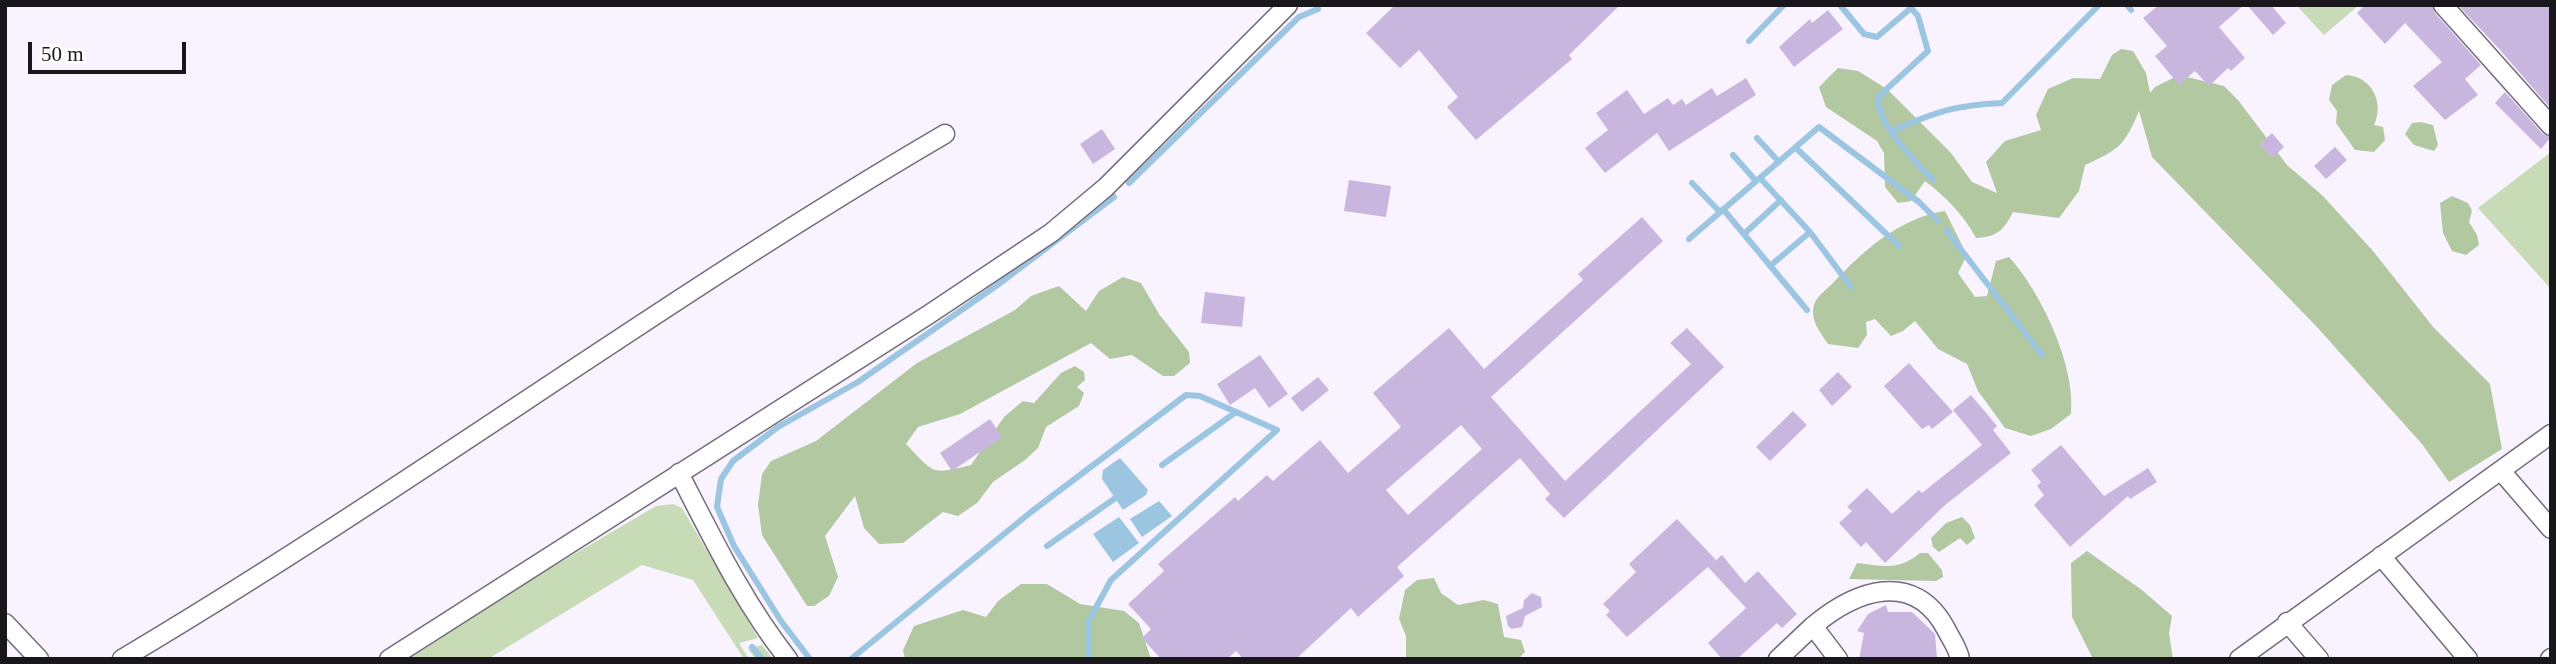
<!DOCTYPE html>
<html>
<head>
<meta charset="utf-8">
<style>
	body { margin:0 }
	#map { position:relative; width:2556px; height:664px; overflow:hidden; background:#f8f3ff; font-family:"Times New Roman",serif }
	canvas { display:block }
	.frame { position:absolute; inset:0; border:7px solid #19171c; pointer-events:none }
	.scale { position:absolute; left:28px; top:42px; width:158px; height:32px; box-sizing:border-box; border:4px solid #19171c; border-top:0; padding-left:9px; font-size:21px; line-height:24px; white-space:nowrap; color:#19171c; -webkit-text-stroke:5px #fff; paint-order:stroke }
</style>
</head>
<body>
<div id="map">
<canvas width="2556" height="664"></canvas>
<div class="frame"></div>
<div class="scale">50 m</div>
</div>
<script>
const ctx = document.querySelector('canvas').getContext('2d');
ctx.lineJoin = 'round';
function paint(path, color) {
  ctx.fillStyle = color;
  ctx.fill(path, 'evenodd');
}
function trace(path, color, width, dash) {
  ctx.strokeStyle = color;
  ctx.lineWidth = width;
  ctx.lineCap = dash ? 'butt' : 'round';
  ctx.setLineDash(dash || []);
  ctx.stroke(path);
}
paint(new Path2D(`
	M2296,5H2359L2324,35Z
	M2551,152V289L2478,208Z
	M673,504L682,508L758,638L739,643L749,659H744L693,580L642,565L488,659H409L537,576L656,506Z
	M762,645L773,659H756L748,649Z`), '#c7dbb7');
paint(new Path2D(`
	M2121,49L2133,51L2146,73L2150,93L2155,87L2179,75L2224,86L2238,100L2287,165L2322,195L2373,251L2434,328L2490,384L2502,449L2449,482L2422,444L2316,326L2152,157L2139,111C2124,146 2120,149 2085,165L2079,191L2059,218L2013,212C2004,230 1997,237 1976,238C1963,214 1947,198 1925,181L1911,201L1898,203L1885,187L1884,153L1877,141L1826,107L1819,87L1838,68L1858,71L1887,89L1951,153L1972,182L1997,193L1986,162L2005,141L2041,130L2036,115L2048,89L2073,78L2100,79L2112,55Z
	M2346,75C2371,76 2385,102 2374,125L2383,127L2385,140L2374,152L2355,150L2336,123L2337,111L2329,100L2332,85Z
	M2420,122L2433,125L2438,145L2434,151L2414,145L2405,134L2412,123Z
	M2452,196L2468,203L2472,211L2469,222L2477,235L2479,245L2466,255L2452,251L2443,233L2440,203Z
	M1945,211L1967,255L1958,273L1975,297L1987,296L1996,261L2009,257C2041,292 2076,366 2071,414L2051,429L2031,436L2005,428L1978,391L1967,364L1938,349L1915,321L1903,331L1891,336L1875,319L1866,322L1867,335L1858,348L1828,344C1820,332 1810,320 1814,305C1816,297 1826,290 1832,284C1863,251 1899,218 1945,211Z
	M1123,277L1141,283L1159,314L1189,352L1190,363L1174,376H1163L1132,355L1110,359L1091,343L960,414L918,427L906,444C935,474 930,475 971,465L1004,417L1023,401L1034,403L1061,373L1075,366L1084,372L1085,380L1077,387L1084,393L1079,406L1046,427L1038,448L1025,460L993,482L977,503L958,516L943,512L903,543L879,544L864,528L855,496L825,536L838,577L829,596L814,606H807L762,535L758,505L762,474L771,461L816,441L917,363L1015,310L1031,296L1059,286L1086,311L1099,291Z
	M1962,517L1970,525L1975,538L1967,545L1960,538L1939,552L1933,547L1931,538L1946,523Z
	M2087,551L2142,590L2172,616L2169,633L2173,659H2093L2072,617L2071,563Z
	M1920,553H1928L1942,570L1943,577L1936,581L1849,579L1857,563C1883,566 1899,571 1920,553Z
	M1434,578L1441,593L1458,605L1484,600L1498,604L1504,637L1521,640L1525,652L1518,659H1406V636L1399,619L1405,590L1417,580Z
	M1021,584H1047L1080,604L1124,611L1139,623L1151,659H905L903,650L914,626L963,610L986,617L998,601Z`), '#b2c8a1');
paint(new Path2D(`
	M1120,458L1148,490L1146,495L1123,510L1102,479L1103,470Z
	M1159,501L1172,516L1142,537L1130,519Z
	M1119,517L1139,543L1113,562L1093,534Z`), '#9bc5e0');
trace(new Path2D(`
	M1840,5L1864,34L1877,37L1911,8L1918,16L1928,51L1878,97C1876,123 1915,161 1933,180
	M2127,5L2131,10
	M1749,41L1784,5
	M1892,131C1935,112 1955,105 2002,103L2099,5
	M1757,138L1779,162
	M1796,148L1899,246
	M1733,155L1756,181
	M1760,178L1810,232L1851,287
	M1129,183L1299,17L1318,9
	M1692,183L1720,212
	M1723,209L1807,310
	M1946,230L2042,355
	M1744,234L1781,200
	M1689,239L1819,127L1919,202L1938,221
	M1770,266L1810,232
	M1162,465L1236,412
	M1047,546L1114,499
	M752,647L762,659
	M810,659L781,621L734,546L717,507L721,479L733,461L778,427L858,382L996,286L1114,197
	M851,659L1031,512L1186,395L1200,396L1277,430L1111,580L1088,622L1089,659`), '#9bc5e0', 6);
paint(new Path2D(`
	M1395,5H1620L1569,55L1572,59L1476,140L1447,107L1458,97L1419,50L1400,68L1366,33Z
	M2159,5H2244L2219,27L2245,58L2231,71L2228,68L2209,86L2195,71L2179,85L2155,56L2167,46L2143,18Z
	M2247,5H2271L2286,23L2273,35Z
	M2365,5H2432L2435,13L2481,65L2465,79L2478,95L2445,120L2413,86L2442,62L2405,23L2385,44L2357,13Z
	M2458,5H2551V109L2500,50Z
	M1828,10L1843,29L1794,67L1779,47L1810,19L1812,23Z
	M1746,78L1756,95L1669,151L1657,133L1605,173L1585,148L1608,130L1596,113L1627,90L1644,114L1668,98L1673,105L1682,99L1686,105L1712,88L1717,96Z
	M2505,92L2543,134L2551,137L2541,149L2495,103Z
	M1102,129L1115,149L1093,164L1080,144Z
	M2272,133L2284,147L2272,158L2260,144Z
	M2335,147L2347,160L2326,179L2314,166Z
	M1349,180L1391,186L1386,217L1344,211Z
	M1642,217L1663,241L1491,397L1565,481L1691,364L1670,343L1687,328L1724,367L1564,518L1545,499L1550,494L1520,458L1397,567L1404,576L1358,617L1351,608L1296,659H1243L1236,651L1227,659H1161L1142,638L1151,629L1128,604L1164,571L1158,564L1235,497L1238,501L1267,475L1273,481L1320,440L1348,473L1401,427L1373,393L1449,328L1484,369L1583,280L1578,274ZM1461,425L1482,449L1408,515L1386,490Z
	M1205,292L1245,297L1242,327L1201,323Z
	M1260,355L1288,394L1269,408L1255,388L1230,405L1217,384Z
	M1909,363L1953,412L1932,429L1929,425L1922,429L1884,386Z
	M1838,372L1852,387L1832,406L1819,390Z
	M1318,377L1329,390L1302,412L1291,398Z
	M1971,395L1997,426L1993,430L2011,453L1944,506L1885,563L1866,542L1861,547L1839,523L1852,511L1847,507L1867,488L1892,514L1919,490L1922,493L1982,445L1953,410Z
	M1793,411L1807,425L1770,461L1756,447Z
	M990,419L1002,437L952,471L940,453Z
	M2061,445L2104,496L2148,468L2157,482L2130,499L2128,496L2070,547L2034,505L2044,495L2037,486L2041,482L2031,470Z
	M1677,519L1716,560L1627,637L1606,615L1610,611L1603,604L1636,572L1629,564Z
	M1722,555L1745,583L1758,571L1797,614L1782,628L1777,623L1737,659H1722L1708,643L1746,608L1708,567Z
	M1532,593L1541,597L1542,607L1525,616L1522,627L1512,629L1508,626L1506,616L1523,608L1524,600Z
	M1886,605L1888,612H1912L1935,634L1937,659H1859L1864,633L1857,631L1868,614Z`), '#c9b6df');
const street = new Path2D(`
	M2443,5L2551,126
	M2502,472L2551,529
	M679,473C712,537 743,602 788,659
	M2381,556L2468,659
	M2287,622L2319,659
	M5,623L39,659
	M122,659C402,493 664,298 945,134
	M389,659L928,315L1051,233L1106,187L1288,5
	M1778,659L1813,626
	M1838,659L1813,626C1856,590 1914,569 1946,629C1951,639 1958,648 1960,659
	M2239,659L2551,434
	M2550,659L2551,658`);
trace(street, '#726c79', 21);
trace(street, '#fff', 18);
</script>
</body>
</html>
